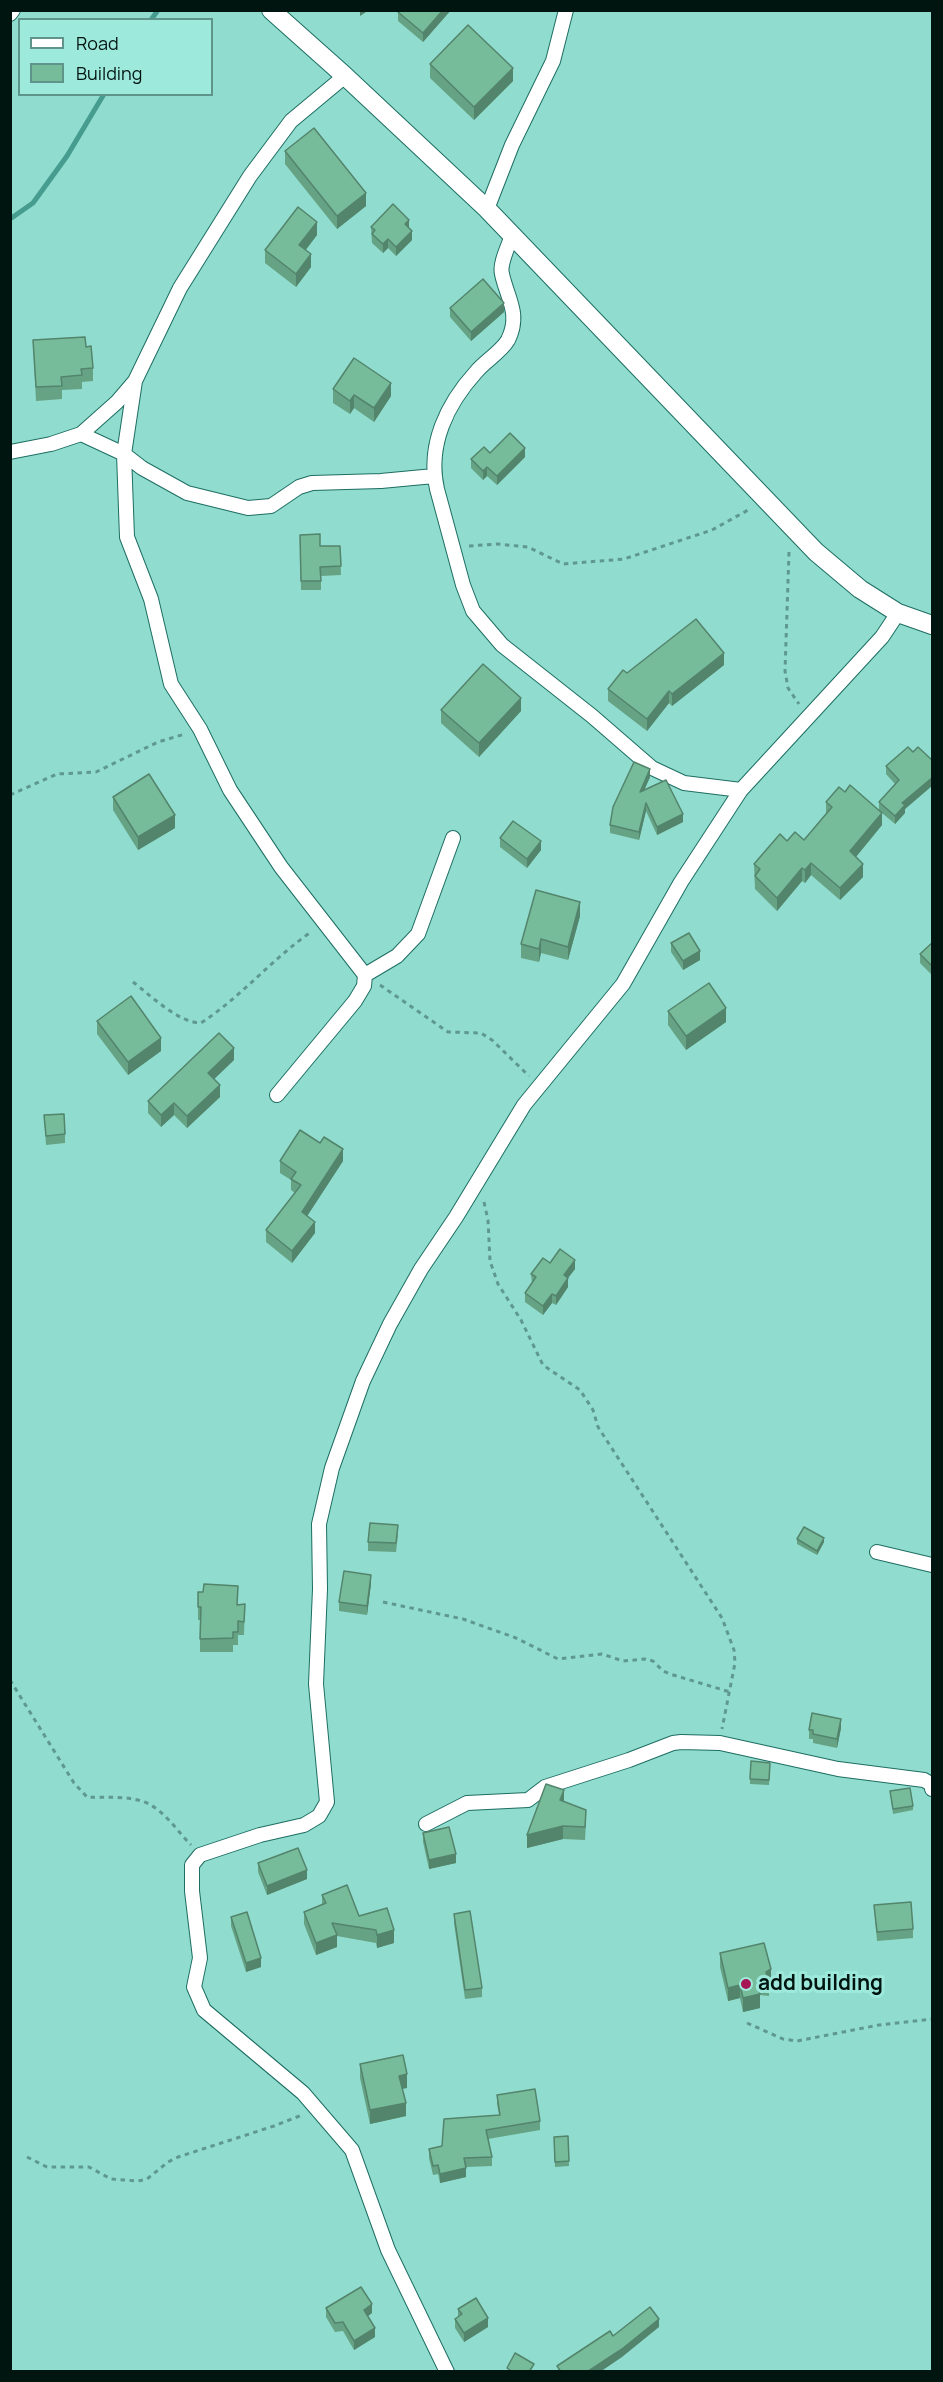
<!DOCTYPE html>
<html>
<head>
<meta charset="utf-8">
<style>
	body { margin:0 }
	#map { position:relative; width:943px; height:2382px; overflow:hidden; background:#90dcce; font-family:Manrope,sans-serif }
	canvas { display:block }
	.frame { position:absolute; inset:0; border:12px solid #001410; pointer-events:none }
	.legend { position:absolute; left:18px; top:18px; width:195px; height:78px; box-sizing:border-box; background:#9de9db; border:2px solid #5e948a; margin:0; padding:8px 10px; list-style:none; font-size:18px; color:#001410 }
	.legend li { display:flex; align-items:center; gap:12px; height:30px }
	.legend b { width:30px; border:2px solid #5e948a }
</style>
</head>
<body>
<div id="map">
<canvas width="943" height="2382"></canvas>
<div class="frame"></div>
<ul class="legend">
<li><b style="height:8px;background:#fff"></b>Road</li>
<li><b style="height:16px;background:#77bc9a"></b>Building</li>
</ul>
</div>
<script>
const ctx = document.querySelector('canvas').getContext('2d');
ctx.lineJoin = 'round';
function trace(path, color, width, dash) {
  ctx.strokeStyle = color;
  ctx.lineWidth = width;
  ctx.lineCap = dash ? 'butt' : 'round';
  ctx.setLineDash(dash || []);
  ctx.stroke(path);
}
function paint(path, color) {
  ctx.fillStyle = color;
  ctx.fill(path, 'evenodd');
}
function drawText(font, color, halo, rows, align = 'center') {
  ctx.font = font + ' Manrope,sans-serif';
  ctx.lineWidth = 6;
  ctx.setLineDash([]);
  ctx.textBaseline = 'middle';
  ctx.strokeStyle = halo;
  ctx.fillStyle = color;
  for (const [text, x, y, turn = 0] of rows) {
    ctx.save();
    ctx.translate(x, y);
    ctx.rotate((+turn || 0) * Math.PI / 180);
    ctx.textAlign = isNaN(turn) ? turn : align;
    if (halo) ctx.strokeText(text, 0, 0);
    ctx.fillText(text, 0, 0);
    ctx.restore();
  }
}
trace(new Path2D(`
	M151,20L158,10
	M10,219L33,203L67,156L104,94`), '#469c8f', 5);
const minor = new Path2D(`
	M10,14L13,10
	M487,209L512,145L553,61L566,10
	M512,235C509,245 499,264 502,274C507,298 521,314 508,340C501,352 485,361 476,372C447,404 427,445 437,489L463,585L473,611L502,645L592,716L652,768L684,783L741,790
	M135,381L124,454L127,537L151,599L171,684L200,729L230,790L281,867L365,975L364,986L355,1001L277,1095
	M81,434L124,454L142,468L187,493L248,508L271,506L299,487L312,483L381,481L434,476
	M10,452L51,444L81,434L117,402L135,381L180,288L250,176L291,121L345,76
	M365,975L397,956L418,934L453,838
	M877,1552L932,1565
	M426,1824L467,1803L528,1800L545,1787L629,1760L673,1743L681,1742L720,1743L838,1769L924,1780L931,1784L932,1789
	M447,2372L388,2250L352,2150L303,2093L204,2010L194,1987L200,1958L192,1891V1865L200,1855L260,1835L304,1825L319,1816L327,1802L316,1684L320,1589L319,1524L332,1468L363,1381L390,1324L421,1269L456,1217L524,1105L623,984L681,882L741,790L882,637L898,613`);
const tertiary = new Path2D(`
	M271,10L345,76L487,209L816,552L860,589L898,613L932,625`);
trace(minor, '#1d6e63', 16);
trace(tertiary, '#1d6e63', 20);
trace(new Path2D(`
	M469,546L497,544L528,547L563,564L624,559L712,530L750,509
	M789,552L785,671L788,688L799,704
	M10,795L57,774L96,772L158,742L185,734
	M133,982C151,996 179,1023 201,1023C241,997 272,959 311,932
	M380,985L448,1032L481,1033L492,1040L529,1076
	M484,1202L488,1220L490,1261L498,1284L521,1320L543,1365L580,1390L593,1410L598,1427L722,1618L734,1650L735,1663L722,1729
	M383,1602L463,1619L516,1638L558,1659L602,1654L623,1661L645,1659L653,1661L663,1671L670,1674L730,1692
	M10,1680L74,1783L87,1797C107,1798 131,1795 149,1804C166,1813 178,1832 191,1845
	M747,2023L783,2039L797,2041L879,2025L932,2019
	M27,2157L47,2167H89L111,2179L138,2181L147,2179L168,2162L178,2157L274,2126L302,2115`), '#5f988e', 3, [4.5, 4.5]);
trace(minor, '#fff', 14);
trace(tertiary, '#fff', 18);
paint(new Path2D(`
	M451,10L423,42L398,21V12Z
	M430,64L513,81L474,120L430,78Z
	M285,151L366,206L337,229L285,164Z
	M371,227L409,229L412,240L396,256L388,248L383,253L372,243Z
	M317,235L306,250L311,267L296,287L265,263V250Z
	M450,308L504,312L471,341L450,317Z
	M33,340L86,347L93,368V381L82,382V389L62,390V399L36,401Z
	M333,389L391,396L374,422L354,408L350,414L333,403Z
	M490,453L525,457L497,485L487,476L483,480L471,468V459Z
	M300,535L320,546H340L341,575L321,576V590H301Z
	M724,665L672,706L669,703L647,731L608,701V689L627,673Z
	M441,710L521,711L479,757L441,723Z
	M913,752L933,761V785L905,809V813L895,824L882,813V825L856,857L863,877L840,900L811,875L805,883L802,881L777,911L755,889L754,864L787,841L804,840L826,814V802L845,792L879,810V802L895,784L886,774V766Z
	M650,777L644,790L683,822L657,835L646,811L639,840L610,833V825Z
	M113,797L175,828L138,850L113,810Z
	M500,838L541,850L527,868L500,847Z
	M580,916L568,960L541,953L539,962L521,958V944Z
	M933,942V976L920,963V954Z
	M671,943L700,960L683,970L671,952Z
	M668,1011L726,1022L686,1050L668,1025Z
	M97,1021L161,1051L128,1075L97,1034Z
	M234,1060L214,1079L220,1097L187,1128L174,1115L161,1127L148,1113V1101Z
	M44,1115L65,1134V1143L46,1145Z
	M280,1161H343L307,1216L315,1233L292,1263L266,1242V1230L295,1193L291,1190V1180L280,1173Z
	M550,1263L575,1269L568,1278V1287L556,1305L552,1303L543,1315L525,1302V1293L532,1283L531,1274Z
	M398,1534L396,1552L368,1551V1542Z
	M797,1539L824,1542L817,1555L797,1544Z
	M371,1584L367,1615L339,1611V1602Z
	M198,1592L238,1604H245L244,1635H238V1645H233V1652H200V1620H198Z
	M841,1728L837,1748L813,1743V1739H809V1730Z
	M770,1767L769,1785L750,1784V1779Z
	M890,1791L913,1806V1810L893,1814Z
	M564,1802L586,1823L585,1840L563,1839L527,1848Z
	M423,1833L456,1863L429,1869L423,1842Z
	M258,1863L307,1879L267,1895L258,1872Z
	M322,1895L394,1943L377,1948L376,1943L337,1936V1947L316,1955L304,1924V1912L322,1905Z
	M874,1905L913,1929V1938L877,1941Z
	M454,1914L482,1988V1997L465,1999L454,1923Z
	M231,1917L261,1967L246,1972L231,1926Z
	M720,1953L771,1983L769,1984V1996L760,1995V2008L743,2012L740,1998L728,2001L720,1967Z
	M360,2064L407,2088L402,2089L406,2116L370,2124L360,2078Z
	M497,2095L540,2121V2130L488,2139L492,2157V2166L466,2167V2177L440,2183L438,2174L433,2175L429,2158V2149L442,2146L499,2115L497,2104Z
	M568,2136L569,2166L555,2167L554,2137Z
	M326,2308L372,2313L368,2316L375,2337L354,2350L343,2331L335,2332L326,2317Z
	M458,2309L488,2327L464,2342L455,2328V2319L458,2317Z`), '#66a284');
paint(new Path2D(`
	M360,10H369L360,16Z
	M443,10H451L423,42V33Z
	M513,68V81L474,120V107Z
	M366,193V206L337,229V216Z
	M409,220V229L405,224Z
	M317,222V235L299,258V245Z
	M412,231V240L396,256V247Z
	M388,239V248L383,253V244Z
	M311,254V267L296,287V274Z
	M504,303V312L471,341V332Z
	M391,383V396L374,422V408Z
	M354,395V408L350,414V401Z
	M525,448V457L497,485V476Z
	M487,467V476L483,480V471Z
	M724,653V665L672,706V694Z
	M669,691V703L647,731V719Z
	M521,698V711L479,757V743Z
	M650,769V777L640,800V792Z
	M933,777V785L905,809V813L895,824V816L902,803Z
	M646,803V811L639,840V832Z
	M882,813V825L850,864V851Z
	M683,814V822L657,835V827Z
	M175,815V828L138,850V837Z
	M541,841V850L527,868V859Z
	M811,863V875L805,883V870Z
	M863,864V877L840,900V888Z
	M802,868V881L777,911V898Z
	M580,902V916L568,960V947Z
	M541,939V953L539,962V949Z
	M700,951V960L683,970V961Z
	M726,1008V1022L686,1050V1036Z
	M161,1038V1051L128,1075V1062Z
	M234,1048V1060L208,1085V1073Z
	M220,1085V1097L187,1128V1116Z
	M174,1103V1115L161,1127V1115Z
	M343,1149V1161L302,1224V1212Z
	M315,1222V1233L292,1263V1251Z
	M575,1260V1269L568,1278V1287L556,1305V1296L564,1275Z
	M552,1294V1303L543,1315V1306Z
	M824,1538V1542L817,1555V1551Z
	M371,1575V1584L367,1615V1606Z
	M841,1719V1728L837,1748V1739Z
	M564,1790V1803L560,1800Z
	M563,1826V1839L527,1848V1835Z
	M456,1854V1863L429,1869V1860Z
	M307,1870V1879L267,1895V1886Z
	M394,1930V1943L377,1948V1935Z
	M337,1935V1947L316,1955V1943Z
	M261,1958V1967L246,1972V1963Z
	M771,1969V1983L769,1984L766,1972Z
	M740,1985V1998L728,2001V1988Z
	M760,1994V2008L743,2012V1998Z
	M407,2074V2088L399,2089V2076Z
	M406,2103V2116L370,2124V2110Z
	M466,2168V2177L440,2183V2174Z
	M372,2304V2313L364,2319V2310Z
	M488,2318V2327L464,2342V2333Z
	M659,2319V2327L622,2357L600,2372H587Z
	M375,2328V2337L354,2350V2341Z`), '#53846c');
const building = new Path2D(`
	M400,10H443L423,33L398,12Z
	M468,25L513,68L474,107L430,64Z
	M314,128L366,193L337,216L285,151Z
	M393,204L409,220L405,224L412,231L396,247L388,239L383,244L372,234L375,230L371,227Z
	M298,207L317,222L299,245L311,254L296,274L265,250Z
	M483,279L504,303L471,332L450,308Z
	M85,337L86,347L91,346L93,368L81,369L82,375L61,377L62,386L36,387L33,340Z
	M354,358L391,383L374,408L354,395L350,401L333,389Z
	M510,433L525,448L497,476L487,467L483,471L471,459L484,447L490,453Z
	M320,534V546H340L341,566L320,567L321,581H301L300,535Z
	M696,619L724,653L672,694L669,691L647,719L608,689L623,670L627,673Z
	M483,664L521,698L479,743L441,710Z
	M908,747L913,752L918,747L933,761V777L902,803L905,805L895,816L879,802L899,780L886,766Z
	M634,762L650,769L640,792L666,780L683,814L657,827L646,803L639,832L610,825L613,807Z
	M149,774L175,815L138,837L113,797Z
	M850,785L882,813L850,851L863,864L840,888L811,863L805,870L802,868L777,898L755,876L760,869L754,864L780,834L787,841L795,832L804,840L832,807L826,802L839,787L845,792Z
	M513,821L541,841L527,859L500,838Z
	M536,890L580,902L568,947L541,939L539,949L521,944Z
	M689,933L700,951L683,961L671,943Z
	M933,942V967L920,954Z
	M709,983L726,1008L686,1036L668,1011Z
	M131,996L161,1038L128,1062L97,1021Z
	M219,1033L234,1048L208,1073L220,1085L187,1116L174,1103L161,1115L148,1101Z
	M64,1114L65,1134L46,1136L44,1115Z
	M300,1130L320,1143L324,1137L343,1149L302,1212L315,1222L292,1251L266,1230L301,1185L291,1179L296,1172L280,1161Z
	M560,1249L575,1260L564,1275L568,1278L556,1296L552,1294L543,1306L525,1293L536,1277L531,1274L543,1258L550,1263Z
	M370,1523L398,1525L396,1543L368,1542Z
	M804,1527L824,1538L817,1551L797,1539Z
	M344,1571L371,1575L367,1606L339,1602Z
	M204,1584L238,1586L237,1605L245,1604L244,1622L238,1621V1632H233V1638L200,1639L201,1607H198V1592H203Z
	M812,1713L841,1719L837,1739L813,1734V1730H809Z
	M751,1761L770,1763L769,1780L750,1779Z
	M546,1784L564,1790L560,1800L586,1810L585,1827L563,1826L527,1835Z
	M910,1788L913,1806L893,1809L890,1791Z
	M449,1827L456,1854L429,1860L423,1833Z
	M298,1848L307,1870L267,1886L258,1863Z
	M347,1885L359,1916L387,1908L394,1930L377,1935L376,1930L332,1923L337,1935L316,1943L304,1912L326,1903L322,1895Z
	M911,1902L913,1929L877,1932L874,1905Z
	M470,1911L482,1988L465,1990L454,1914Z
	M247,1912L261,1958L246,1963L231,1917Z
	M764,1943L771,1969L766,1972L769,1982H757L760,1994L743,1998L740,1985L728,1988L720,1953Z
	M403,2055L407,2074L399,2076L406,2103L370,2110L360,2064Z
	M535,2089L540,2121L486,2130L492,2157L464,2158L466,2168L440,2174L438,2165L433,2166L429,2149L442,2146L444,2119L500,2115L497,2095Z
	M568,2136L569,2161L555,2162L554,2137Z
	M361,2287L372,2304L364,2310L375,2328L354,2341L343,2322L335,2323L326,2308Z
	M476,2298L488,2318L464,2333L455,2319L462,2314L458,2309Z
	M650,2307L659,2319L622,2349L587,2372H561L557,2366L610,2331L613,2336Z
	M515,2353L534,2364L529,2372H513L507,2368Z`);
paint(building, '#77bc9a');
trace(building, '#53846c', 1.5);
for (const [x, y, r, color] of [
	[746,1984,6,"#a61655"]
]) {
  const dot = new Path2D();
  dot.arc(x, y, r, 0, 2 * Math.PI);
  ctx.fillStyle = color;
  ctx.fill(dot);
  trace(dot, '#9de9db', 2);
}
drawText('bold 21px', '#001410', '#9de9db', [
	["add building",758,1984]
], 'left');
</script>
</body>
</html>
